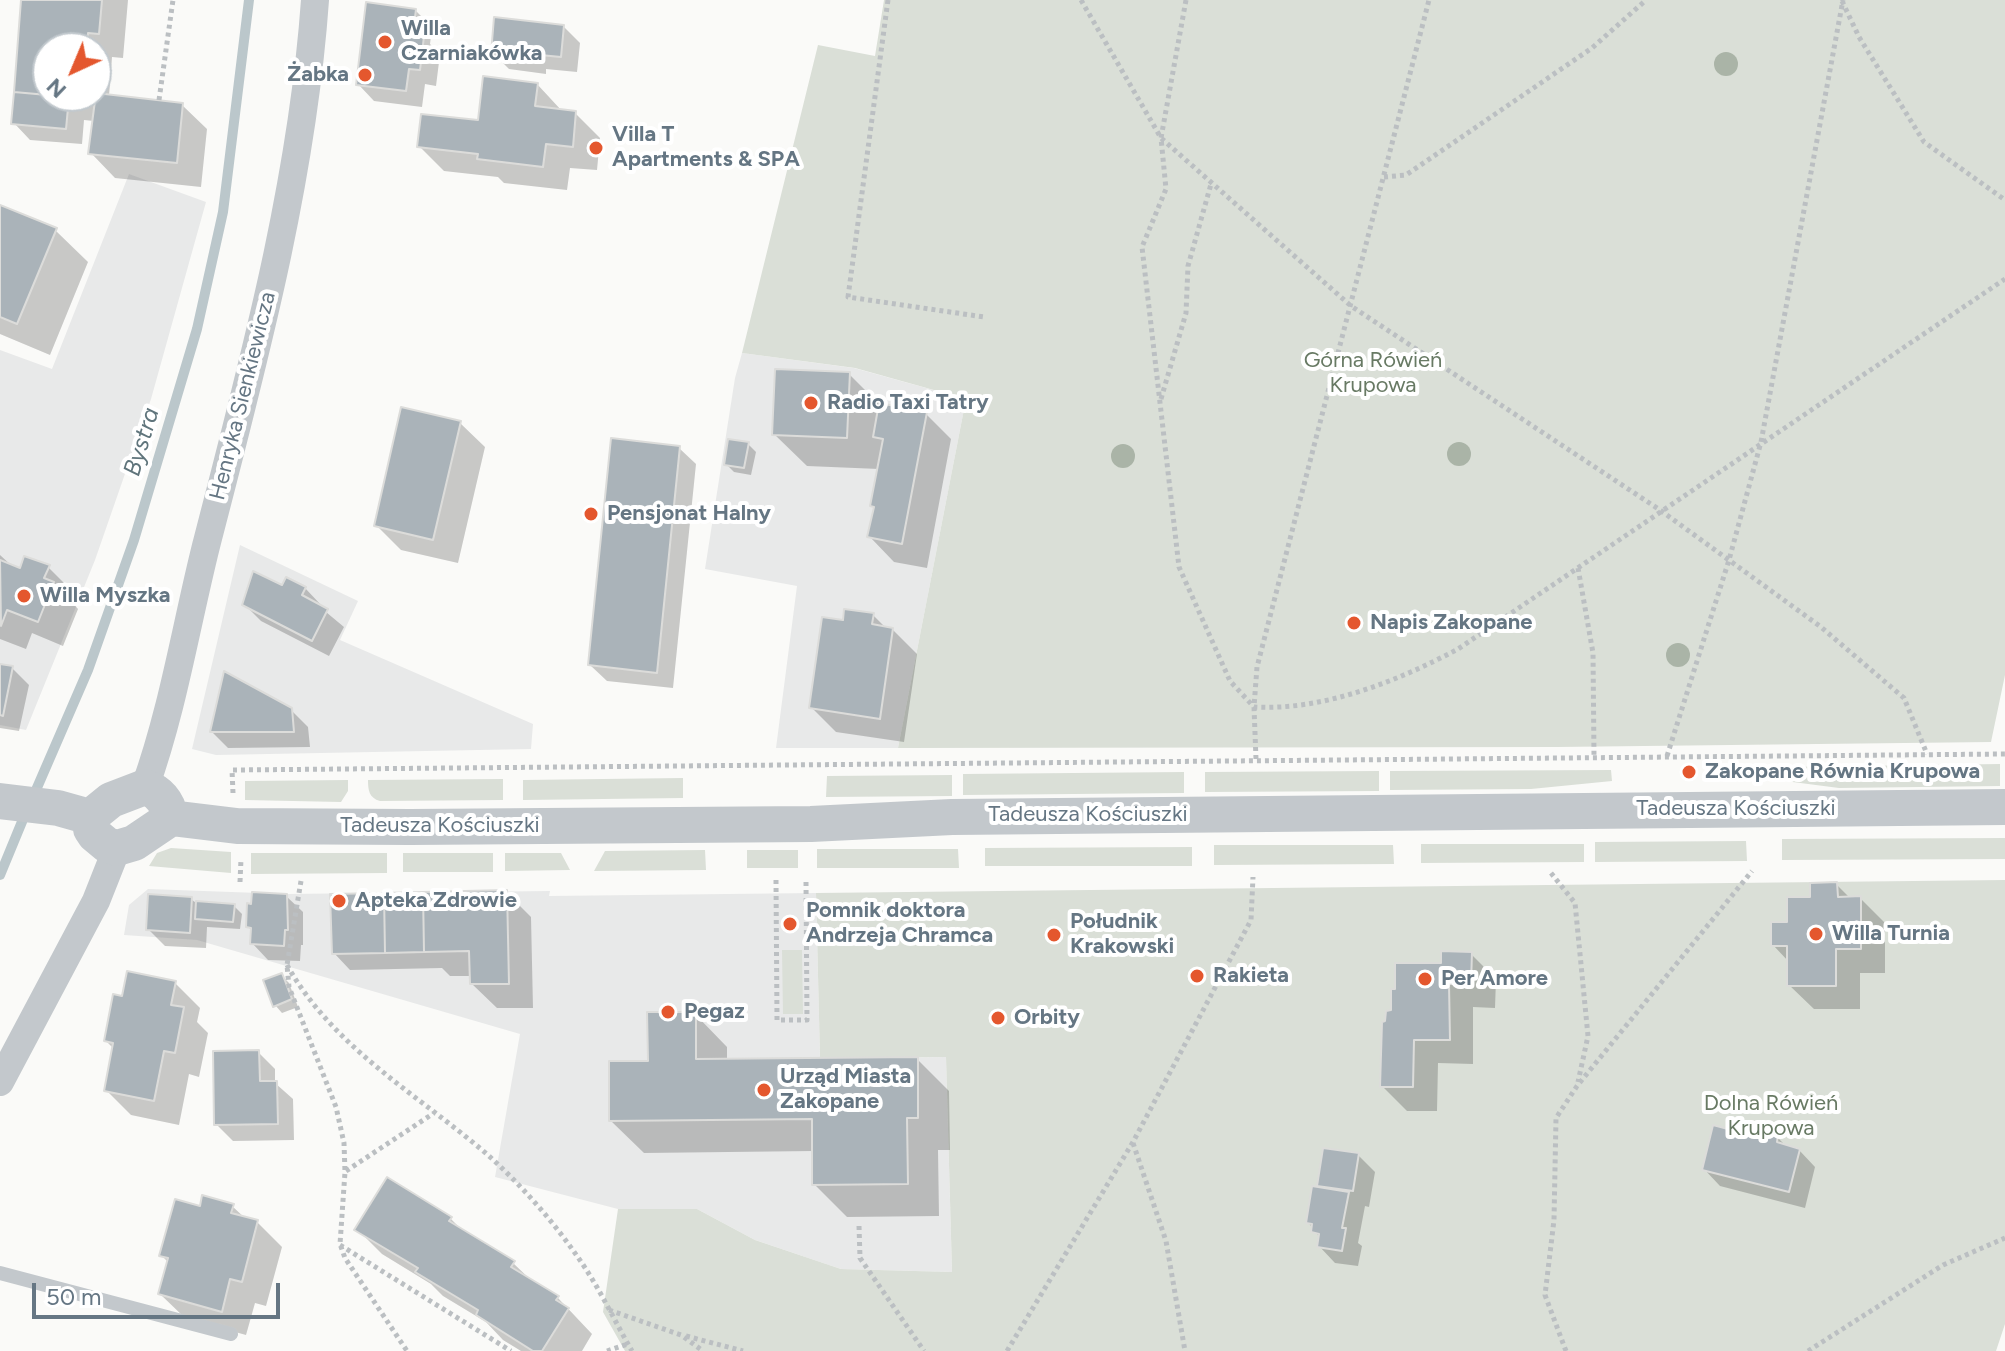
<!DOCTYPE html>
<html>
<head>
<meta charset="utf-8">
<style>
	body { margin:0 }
	#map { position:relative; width:2005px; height:1351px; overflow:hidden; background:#fafaf8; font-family:Figtree,sans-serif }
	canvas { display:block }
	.north { position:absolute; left:32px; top:32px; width:80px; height:80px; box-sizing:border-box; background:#fff; border:2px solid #c1c8cd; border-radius:50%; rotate:224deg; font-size:22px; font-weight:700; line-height:32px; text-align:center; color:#657683 }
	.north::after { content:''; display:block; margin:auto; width:28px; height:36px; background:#e4572e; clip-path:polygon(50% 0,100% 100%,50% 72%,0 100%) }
	.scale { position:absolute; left:32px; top:1283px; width:248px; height:36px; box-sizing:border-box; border:4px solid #657683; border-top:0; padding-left:10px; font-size:24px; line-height:28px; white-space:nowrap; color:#657683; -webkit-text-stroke:6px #fff; paint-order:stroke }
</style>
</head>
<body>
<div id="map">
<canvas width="2005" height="1351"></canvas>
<div class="north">N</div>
<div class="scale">50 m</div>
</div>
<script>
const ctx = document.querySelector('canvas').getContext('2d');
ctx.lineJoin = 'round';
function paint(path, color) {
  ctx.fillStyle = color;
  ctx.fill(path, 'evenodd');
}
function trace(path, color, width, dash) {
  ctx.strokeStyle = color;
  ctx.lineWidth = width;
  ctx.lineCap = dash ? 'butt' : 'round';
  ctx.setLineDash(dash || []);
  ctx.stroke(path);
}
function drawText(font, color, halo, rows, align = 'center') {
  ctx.font = font + ' Figtree,sans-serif';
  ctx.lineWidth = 8;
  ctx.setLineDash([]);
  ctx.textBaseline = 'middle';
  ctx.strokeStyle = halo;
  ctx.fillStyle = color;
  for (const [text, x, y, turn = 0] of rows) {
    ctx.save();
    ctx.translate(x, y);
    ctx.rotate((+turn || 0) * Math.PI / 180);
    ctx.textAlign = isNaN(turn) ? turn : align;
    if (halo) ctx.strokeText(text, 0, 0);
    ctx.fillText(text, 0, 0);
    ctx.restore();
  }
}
paint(new Path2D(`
	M129,174L206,202L151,399L95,560L26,730L0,725V350L52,369Z
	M742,353L854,368L966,399L898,748H776L797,586L705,569L735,378Z
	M240,545L358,601L340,640L533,724L531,749L216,755L192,749Z
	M148,889L287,894L550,891L549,896L816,893L820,1058L946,1057L952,1272L841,1269L755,1240L697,1209H618L495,1177L520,1034L197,940L124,935L129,905Z`), '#e8e9e9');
paint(new Path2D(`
	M884,0H2005V675L1991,742L1557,747L898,748L966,399L855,368L742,353L818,45L875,56Z
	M2000,764V786L1839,788L1785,781L1784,767Z
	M1611,770L1612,781L1531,789L1390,790V771Z
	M1379,771V791L1205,792V772Z
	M1184,772V793L963,795V774Z
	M952,775V796L826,797L827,776Z
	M683,778V798L523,800V780Z
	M503,779V800L380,801C369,798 368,790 368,780Z
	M348,780V791L341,802L245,800V781Z
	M2005,838V859L1782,860V839Z
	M1746,841L1747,861L1595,862V842Z
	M1421,844H1584V862L1421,863Z
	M1214,845H1393L1394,864L1214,865Z
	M1192,847V866H985V848Z
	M171,848L231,852V873L149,866L157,853Z
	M817,849H958L959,868H817Z
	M705,850L706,870L594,871L605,851Z
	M747,850H798V868H747Z
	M251,853H387V873L251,874Z
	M403,853H493V872H403Z
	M505,853H561L570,870L505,871Z
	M2005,880V1324L1996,1351H625L603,1312L618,1209H697L755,1240L841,1269L952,1272L946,1057L820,1058L816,893Z
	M782,950H802L803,1014H783Z`), '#dadfd7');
paint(new Path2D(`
	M23,0H128L123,58L112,57L109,96L182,105L207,129L201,187L115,178L91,153L94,121L84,120L82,144L30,140L14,123ZM48,48H96V96H48Z
	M416,11L432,27L430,44L440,54L436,86L425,84L422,107L374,101L358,84Z
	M564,27L580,43L577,72L546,69V74L509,69L493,53Z
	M537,84L562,111L575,113L600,138L597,170L570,168L567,190L504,183L498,177L444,171L419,146L480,122Z
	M0,207L55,230L88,262L50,355L0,334Z
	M849,374L880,405L926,414L951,439L927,568L894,562L870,537L879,469L807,466L774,434Z
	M460,423L485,447L458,563L401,550L376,525Z
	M748,444L756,452L751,475L734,472L726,464Z
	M679,448L696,464L673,688L607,681L590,665Z
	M0,555L13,567L21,571L48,567L73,592L70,600L78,609L63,646L32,633L26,649L0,639Z
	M283,588H305L321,605L320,607L344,627L329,656L261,621L244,604Z
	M873,615L886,628L892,629L917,654L904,742L836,732L811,707L844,622Z
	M0,666L12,668L29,685L19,731L0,728Z
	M291,710L308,727L310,747L228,748L212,732Z
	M1836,884L1850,898H1860L1885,923V973H1860V1009H1814L1789,985V962L1773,945L1812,899Z
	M506,892L531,917L533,1008H497L472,984V976H450L442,968L350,970L334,953Z
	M286,896L303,912V945H301L300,961L268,960L252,943L253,931L248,927Z
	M191,899L196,903L234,906L242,914L240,929L207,927L206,948L165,946L148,929Z
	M1471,954L1496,979L1495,1008L1473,1007V1064L1438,1063L1437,1111H1407L1382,1086L1393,1011L1443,965Z
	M281,975L289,983L298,1007L282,1013L275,1005Z
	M175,983L200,1008L197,1022L208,1033L199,1077L189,1074L179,1125L131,1115L106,1090L114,1049L106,1041L124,998Z
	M695,1014L727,1047V1061L917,1059L949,1091L950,1150H938L939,1216L847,1217L814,1184V1151L644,1153L611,1121L650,1063Z
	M258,1052L275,1069V1083L293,1099L294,1140L233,1141L216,1124Z
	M1777,1137L1788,1148L1799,1150L1815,1167L1805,1208L1720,1186L1704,1169L1756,1139Z
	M1324,1150L1358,1155L1375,1172L1369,1207L1365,1206L1358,1243L1362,1246L1358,1266L1335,1263L1319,1246L1320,1238L1308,1222L1319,1189Z
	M387,1180L451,1219L466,1234L513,1263L534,1283L558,1298L592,1334L582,1351H521L503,1340L486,1322L443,1296L431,1284L382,1254L357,1229Z
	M232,1206L246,1219L257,1222L282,1247L266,1306L255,1303L246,1335L185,1318L160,1294L169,1263L161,1255L201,1208Z`), '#0003');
trace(new Path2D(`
	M33,797L88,670L134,540L197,329L223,212L249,0
	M0,875L26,812`), '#bbc7cb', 10);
const building = new Path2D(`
	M21,0H102L99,34L88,33L87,48H48V95L14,92Z
	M366,2L416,9L413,34L424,36L420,70L409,69L406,91L356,85Z
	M494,17L564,25L561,57L530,54V59L491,54Z
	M483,76L538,83L535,106L576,111L573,147L546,144L543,167L477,159L478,154L417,147L421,114L478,120Z
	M14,92L69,97L66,129L11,124Z
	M96,93L183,103L177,163L88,154Z
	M0,205L57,228L17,324L0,317Z
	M775,369L850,372L847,438L772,435Z
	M879,403L927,412L902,544L867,537L874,507L870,506L883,439L873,437Z
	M401,407L461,421L433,540L374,526Z
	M611,438L680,446L657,673L588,665Z
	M728,439L749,442L744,468L724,465Z
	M24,556L50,565L44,578L54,582L38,622L7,610L1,626L0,560L20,568Z
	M253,571L282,585L286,577L306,587L302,595L328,609L312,641L242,605Z
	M844,609L874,613L872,624L893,628L880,719L809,708L822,617L843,620Z
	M0,664L13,666L3,716L0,715Z
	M224,671L292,708L294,732H210Z
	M1837,882L1838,897L1861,896V949H1836V986H1787V946H1771V922H1787V897H1810V883Z
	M507,890L509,984H470L469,951L424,952L423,892Z
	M252,892L287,894L288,930H285L284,946L250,944L251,928L246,927L247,903L251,904Z
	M423,892L424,952L385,953L384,893Z
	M384,893L385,953L332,954L330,894Z
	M148,894L192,897L190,933L146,930Z
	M196,901L235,904L233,922L195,919Z
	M1441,951L1472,952L1471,984H1449L1450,1040H1414L1413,1087H1380L1382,1022L1385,1021L1386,1011L1391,1010V989H1395V963H1441Z
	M127,971L176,981L171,1005L184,1007L175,1053L164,1051L154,1101L104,1091L113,1043L104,1041L113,994L122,996Z
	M282,973L292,999L273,1007L263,980Z
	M647,1012H696V1059L918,1057V1118H907L908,1184L812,1185V1119L609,1121V1061H648Z
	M259,1050L260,1081H277L278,1124L214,1125L213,1051Z
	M1713,1125L1754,1136L1756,1129L1778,1135L1777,1142L1800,1149L1789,1192L1702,1170Z
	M1323,1148L1359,1153L1353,1191L1317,1186Z
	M387,1177L452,1217L449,1221L515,1261L511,1267L559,1296L556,1300L569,1308L542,1351H533L476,1315L478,1310L415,1272L418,1268L354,1230Z
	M1312,1186L1349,1192L1342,1228H1346L1342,1251L1317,1247L1319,1234L1311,1232L1312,1224L1306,1223Z
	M202,1195L234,1204L231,1213L258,1220L242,1282L230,1279L222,1312L158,1294L168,1258L159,1256L175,1199L200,1206Z`);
paint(building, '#aab3b9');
trace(building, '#dcdcda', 2);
trace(new Path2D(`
	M888,0L848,297L984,317
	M1081,0L1161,138L1351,306L1660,510L1821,627L1904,698L1927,754
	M1186,0L1161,138L1166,189L1142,247L1179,567L1230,681L1254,707C1323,711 1398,681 1458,649L2005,279
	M1842,1L1859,37L1924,142L2005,200
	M159,100L173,0
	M1384,177L1406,175L1592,48L1646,0
	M1161,399L1186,313L1188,266L1211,184
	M1578,568L1593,653L1594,756
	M1667,756L1729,560L1761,442L1843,0
	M1256,759L1254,707L1257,667L1429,0
	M233,793L232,770L2005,754
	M1551,873L1575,903L1588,1036L1578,1082
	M776,880L777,1020H807L806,881
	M301,881L287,965L289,987L336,1107L344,1143L345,1172L340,1244L345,1258L407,1351
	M240,882L241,859
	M287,965C334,1049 419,1095 489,1156C522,1186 552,1220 577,1256C598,1285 614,1320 632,1351
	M1133,1143L1166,1241L1185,1351
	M346,1171L434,1113
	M859,1226L860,1258L924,1351
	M340,1245L511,1351
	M609,1310L681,1335L703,1351
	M686,1336L743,1351
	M607,1351L628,1344
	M1007,1351L1133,1142L1251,920L1253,877
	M1566,1351L1545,1295L1554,1220L1556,1118L1577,1086L1752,871
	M1808,1351L1943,1265L2005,1238`), '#bbbfc2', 5, [4, 4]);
trace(new Path2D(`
	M0,1273L231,1334`), '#c3c8cc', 14);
trace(new Path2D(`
	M145,787C173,709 186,626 206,546C252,367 302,185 315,0
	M0,1082L96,901L117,848`), '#c3c8cc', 28);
trace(new Path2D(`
	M0,801L58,808L90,817
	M90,817L91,829L95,835L107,845L117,848L134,843L171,818L237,826L410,827L811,824L952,817L2005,807
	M90,817L111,800L145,787C160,792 168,803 171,818`), '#c3c8cc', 36);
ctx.fillStyle = '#aab4a7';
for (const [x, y] of [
	[1726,64],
	[1459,454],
	[1123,456],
	[1678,655]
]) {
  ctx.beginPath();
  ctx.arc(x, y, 12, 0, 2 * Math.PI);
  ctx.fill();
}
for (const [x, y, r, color] of [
	[385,42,8,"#e4572e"],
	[365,75,8,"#e4572e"],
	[596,148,8,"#e4572e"],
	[811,403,8,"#e4572e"],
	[591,514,8,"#e4572e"],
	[24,596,8,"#e4572e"],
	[1354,623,8,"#e4572e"],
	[1689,772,8,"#e4572e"],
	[339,901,8,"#e4572e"],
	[790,924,8,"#e4572e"],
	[1816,934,8,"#e4572e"],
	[1054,935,8,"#e4572e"],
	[1197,976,8,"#e4572e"],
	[1425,979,8,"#e4572e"],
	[668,1012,8,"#e4572e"],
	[998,1018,8,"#e4572e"],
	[764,1090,8,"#e4572e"]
]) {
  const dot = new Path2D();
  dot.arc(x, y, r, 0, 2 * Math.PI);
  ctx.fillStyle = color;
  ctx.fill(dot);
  trace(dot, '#fff', 3);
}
drawText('bold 22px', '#657683', '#fff', [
	["Willa",401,29],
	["Czarniakówka",401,54],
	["Żabka",349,75,"right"],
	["Villa T",612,135],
	["Apartments & SPA",612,160],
	["Radio Taxi Tatry",827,403],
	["Pensjonat Halny",607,514],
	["Willa Myszka",40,596],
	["Napis Zakopane",1370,623],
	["Zakopane Równia Krupowa",1705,772],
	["Apteka Zdrowie",355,901],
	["Pomnik doktora",806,911],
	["Andrzeja Chramca",806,936],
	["Południk",1070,922],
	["Krakowski",1070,947],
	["Willa Turnia",1832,934],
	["Rakieta",1213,976],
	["Per Amore",1441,979],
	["Pegaz",684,1012],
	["Orbity",1014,1018],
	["Urząd Miasta",780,1077],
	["Zakopane",780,1102]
], 'left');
drawText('22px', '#687a64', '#fff', [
	["Górna Rówień",1373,361],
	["Krupowa",1373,386],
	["Dolna Rówień",1771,1104],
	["Krupowa",1771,1129]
]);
drawText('22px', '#657683', '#fff', [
	["Henryka Sienkiewicza",243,396,-76],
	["Tadeusza Kościuszki",1736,809],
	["Tadeusza Kościuszki",1088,815],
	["Tadeusza Kościuszki",440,826]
]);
drawText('italic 24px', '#60757c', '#fff', [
	["Bystra",142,442,-73]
]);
</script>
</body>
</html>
